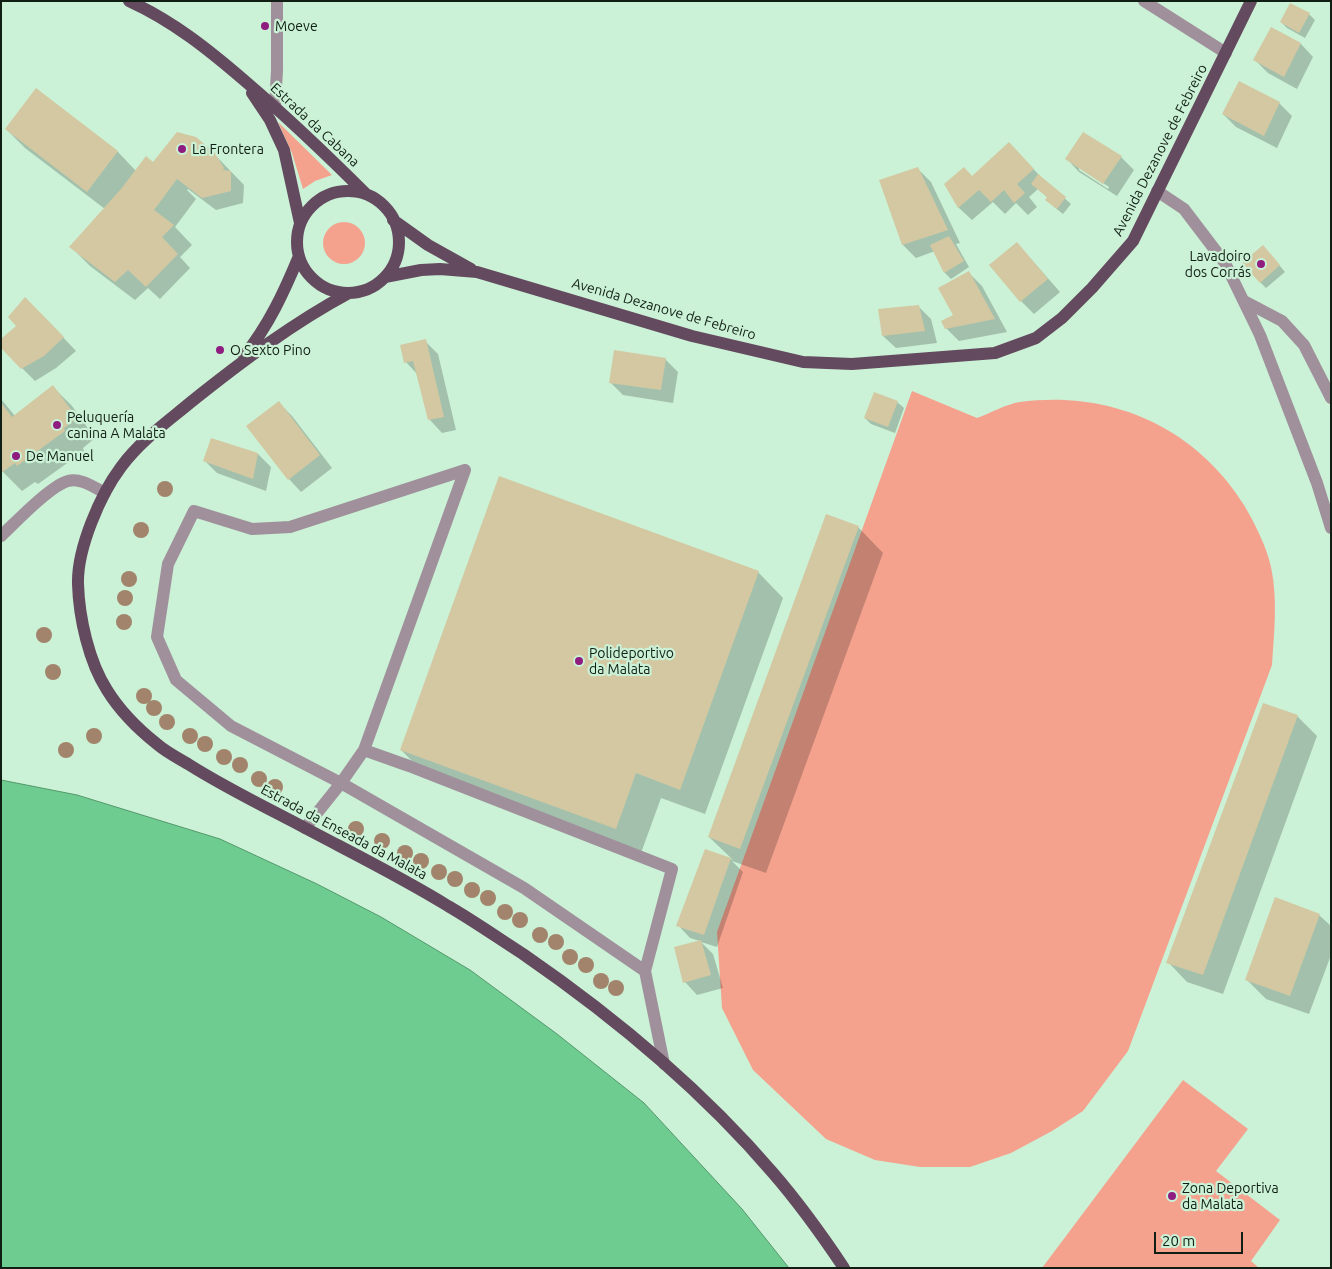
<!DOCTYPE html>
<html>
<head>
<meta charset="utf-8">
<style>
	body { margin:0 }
	#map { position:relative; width:1332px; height:1269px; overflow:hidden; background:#cbf1d6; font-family:Ubuntu,sans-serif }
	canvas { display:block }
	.frame { position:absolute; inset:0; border:2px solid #101e14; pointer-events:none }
	.scale { position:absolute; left:1154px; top:1232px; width:89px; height:22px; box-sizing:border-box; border:2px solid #101e14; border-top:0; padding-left:6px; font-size:15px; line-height:18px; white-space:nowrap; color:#101e14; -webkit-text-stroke:4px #cbf1d6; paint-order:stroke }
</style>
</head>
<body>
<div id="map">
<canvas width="1332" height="1269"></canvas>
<div class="frame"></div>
<div class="scale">20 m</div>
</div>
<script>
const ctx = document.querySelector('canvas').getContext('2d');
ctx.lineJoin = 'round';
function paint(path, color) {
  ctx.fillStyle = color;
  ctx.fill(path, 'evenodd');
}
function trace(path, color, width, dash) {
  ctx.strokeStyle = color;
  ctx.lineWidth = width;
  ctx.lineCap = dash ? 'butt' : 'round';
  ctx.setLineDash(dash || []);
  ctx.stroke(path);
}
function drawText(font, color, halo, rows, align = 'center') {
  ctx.font = font + ' Ubuntu,sans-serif';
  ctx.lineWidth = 4.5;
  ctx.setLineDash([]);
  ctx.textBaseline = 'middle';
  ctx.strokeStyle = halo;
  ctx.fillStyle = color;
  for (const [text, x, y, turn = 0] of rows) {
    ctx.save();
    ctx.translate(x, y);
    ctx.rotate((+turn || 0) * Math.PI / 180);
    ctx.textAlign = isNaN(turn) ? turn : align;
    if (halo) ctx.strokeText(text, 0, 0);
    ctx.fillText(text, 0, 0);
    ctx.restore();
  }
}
paint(new Path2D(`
	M278,122L332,175L315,181L303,189L292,153Z
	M323 243a21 21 0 1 1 42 0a21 21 0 1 1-42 0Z
	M912,391L977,418C991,413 1006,404 1020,402C1111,390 1195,427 1244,505C1255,524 1266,545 1271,567C1278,600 1274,633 1272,665L1128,1051L1083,1111L1052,1131L1011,1153L970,1167H920L875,1160L826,1139L753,1070L722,1008L717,932Z
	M1183,1080L1248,1129L1216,1171L1280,1220L1251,1261L1259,1268H1042Z`), '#f4a28e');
const water = new Path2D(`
	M1,780L77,795L220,839L317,884L381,917L470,970L557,1034L644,1103L742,1209L789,1268H1Z`);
paint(water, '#6fcc90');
trace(water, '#52986b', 1);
paint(new Path2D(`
	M1309,14L1315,20L1305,38L1287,28L1281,22Z
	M1272,29L1301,44L1313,57L1297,89L1268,73L1255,60Z
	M1239,83L1279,103L1292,116L1277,148L1236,127L1223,114Z
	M36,90L118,152L136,171L154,163L216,156L244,185L243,203L216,210L188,189L187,190L196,199L175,227L192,245L180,257L190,268L160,299L148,288L135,300L90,266L71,247L105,209L25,148L6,129Z
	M1021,156L1041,177L1071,204L1063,214L1053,206L1047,200L1048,198L1038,189L1029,197L1037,207L1028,215L1016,203L1005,214L993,202L972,220L959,208L946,185L972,177Z
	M1121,157L1134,170L1117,196L1079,172L1067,159ZM1079,167L1109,187L1108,189L1079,170Z
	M918,169L931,182L960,243L956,244L969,267L951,279L945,273L935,251L916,258L903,245L881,181Z
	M1017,243L1060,292L1034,314L1021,301Z
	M1269,253L1285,272L1266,288L1260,282Z
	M969,273L982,286L1007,332L959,341L946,328L955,316Z
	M918,306L931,319L937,343L896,348L883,336Z
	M38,311L76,351L56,368L35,381L1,347Z
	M425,341L438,354L456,430L442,433L430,420L417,374L406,362Z
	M665,359L678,372L673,403L623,395L610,382Z
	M53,387L72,406L95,438L83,448L84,451L38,484L35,482L22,491L1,470V399L15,416Z
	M897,402L904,408L895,433L871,424L865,418Z
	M279,403L292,416L332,468L301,492L289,479Z
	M258,454L271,467L266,491L217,473L205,461Z
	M858,527L883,553L766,873L732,861L743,872L717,947L701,942L713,954L723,988L697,995L685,982L700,941L690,938L678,925L705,850L733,860L709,837Z
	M758,572L783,598L705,814L661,798L641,853L426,775L401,750Z
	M1297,716L1317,736L1223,994L1187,982L1168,962Z
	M1319,915L1331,926V955L1309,1014L1266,999L1247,980Z`), '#0003');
paint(new Path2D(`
	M1290,3L1310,13L1299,33L1280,22Z
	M1271,27L1301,43L1284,77L1253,60Z
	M1239,81L1280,102L1264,136L1222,114Z
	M36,88L118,151L87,192L5,129Z
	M177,132L196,137L215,153L224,168L223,170L231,171V191L202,198L177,179L154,210L174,225L162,237L178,254L146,287L128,270L115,282L69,247L121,189L146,156L153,162Z
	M1083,132L1122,156L1103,184L1065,159Z
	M1009,142L1034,169L1017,184L1025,193L1014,203L1004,190L991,202L979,190L958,208L944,184L964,167L972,176Z
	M918,167L948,230L902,245L879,180Z
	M1038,174L1066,197L1057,209L1045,200L1047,197L1031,184Z
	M949,236L964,261L944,273L930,245Z
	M1017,242L1048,279L1020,302L989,265Z
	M1263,245L1280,265L1260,283L1242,263Z
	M969,271L995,319L945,329L941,321L953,315L938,288Z
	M25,297L64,337L44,356L21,369L1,348V339L16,326L8,317Z
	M919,305L925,331L882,336L878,309Z
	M426,339L444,417L428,420L413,361L404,363L400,345Z
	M614,350L666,358L661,390L609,383Z
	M53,385L77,418L64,428L65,431L17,466L15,463L1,473V403L12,417Z
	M874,392L898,401L888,427L864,418Z
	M279,401L320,455L288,480L246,426Z
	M211,438L258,453L253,479L203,461Z
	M499,476L759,571L680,790L636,773L616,829L400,750Z
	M826,514L859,526L740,849L708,837Z
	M1263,703L1298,715L1203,975L1166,963Z
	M705,849L731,858L704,935L676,926Z
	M1275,897L1320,914L1290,996L1245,980Z
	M701,940L711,975L683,983L674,947Z`), '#d3c8a1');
trace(new Path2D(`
	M1144,1L1226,53
	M275,107L277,70V1
	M1157,191L1184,209L1225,263L1260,335L1317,483L1331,528
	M1244,301L1282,321L1304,345L1331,398
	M465,470L290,527L252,529L194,511L168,564L157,637L176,680L231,726L341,783L524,888L645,971
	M1,536C16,522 50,486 68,481C80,477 95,488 105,493
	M364,750L409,766L672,869L645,971L664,1064
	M305,828L341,783L364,750L465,470`), '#9f909b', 12);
trace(new Path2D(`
	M129,1C173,21 209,50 245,81C287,117 327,155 366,194
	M252,93L270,120L284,150L300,223
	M297 242a51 51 0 1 1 102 0a51 51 0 1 1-102 0Z
	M393,220L428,245L471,269
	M385,277L421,270L440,269L477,272L692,336L803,362L852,364L995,353L1036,338L1062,318L1092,288L1133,241L1251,1
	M349,293C293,323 241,362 191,402C167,422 140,441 121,467C100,495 77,549 78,584C79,618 89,662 107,690C120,711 138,729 157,744C166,752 178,758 188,764C221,785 257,803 292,821C344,849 398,875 448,906C474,921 498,938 523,954C613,1016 702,1090 773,1173C799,1203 822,1235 844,1268
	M244,356C269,325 284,292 299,256`), '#634a5e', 12);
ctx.fillStyle = '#a2846c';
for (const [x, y] of [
	[165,489],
	[141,530],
	[129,579],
	[125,598],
	[124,622],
	[44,635],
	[53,672],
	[144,696],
	[154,708],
	[167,722],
	[94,736],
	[190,736],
	[205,744],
	[66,750],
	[224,757],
	[240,765],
	[259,779],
	[275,787],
	[356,829],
	[382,841],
	[405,853],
	[421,861],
	[439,872],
	[455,879],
	[472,890],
	[488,898],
	[505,912],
	[520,920],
	[540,935],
	[556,942],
	[570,957],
	[586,965],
	[601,981],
	[616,988]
]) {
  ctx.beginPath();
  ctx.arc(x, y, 8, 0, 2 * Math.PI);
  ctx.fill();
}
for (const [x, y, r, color] of [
	[265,26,5,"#8e1d7f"],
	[182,149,5,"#8e1d7f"],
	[1261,264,5,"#8e1d7f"],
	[220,350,5,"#8e1d7f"],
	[57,425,5,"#8e1d7f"],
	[16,456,5,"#8e1d7f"],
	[579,661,5,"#8e1d7f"],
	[1172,1196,5,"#8e1d7f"]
]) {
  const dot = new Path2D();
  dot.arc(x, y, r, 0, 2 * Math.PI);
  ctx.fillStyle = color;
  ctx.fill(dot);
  trace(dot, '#cbf1d6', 2);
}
drawText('14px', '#101e14', '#cbf1d6', [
	["Moeve",275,26],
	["La Frontera",192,149],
	["Lavadoiro",1251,256,"right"],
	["dos Corrás",1251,272,"right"],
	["O Sexto Pino",230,350],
	["Peluquería",67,417],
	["canina A Malata",67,433],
	["De Manuel",26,456],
	["Polideportivo",589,653],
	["da Malata",589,669],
	["Zona Deportiva",1182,1188],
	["da Malata",1182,1204]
], 'left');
drawText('14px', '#101e14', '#cbf1d6', [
	["Estrada da Cabana",315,125,43],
	["Avenida Dezanove de Febreiro",1160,150,-63],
	["Avenida Dezanove de Febreiro",664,309,16],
	["Estrada da Enseada da Malata",344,832,28]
]);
</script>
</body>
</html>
